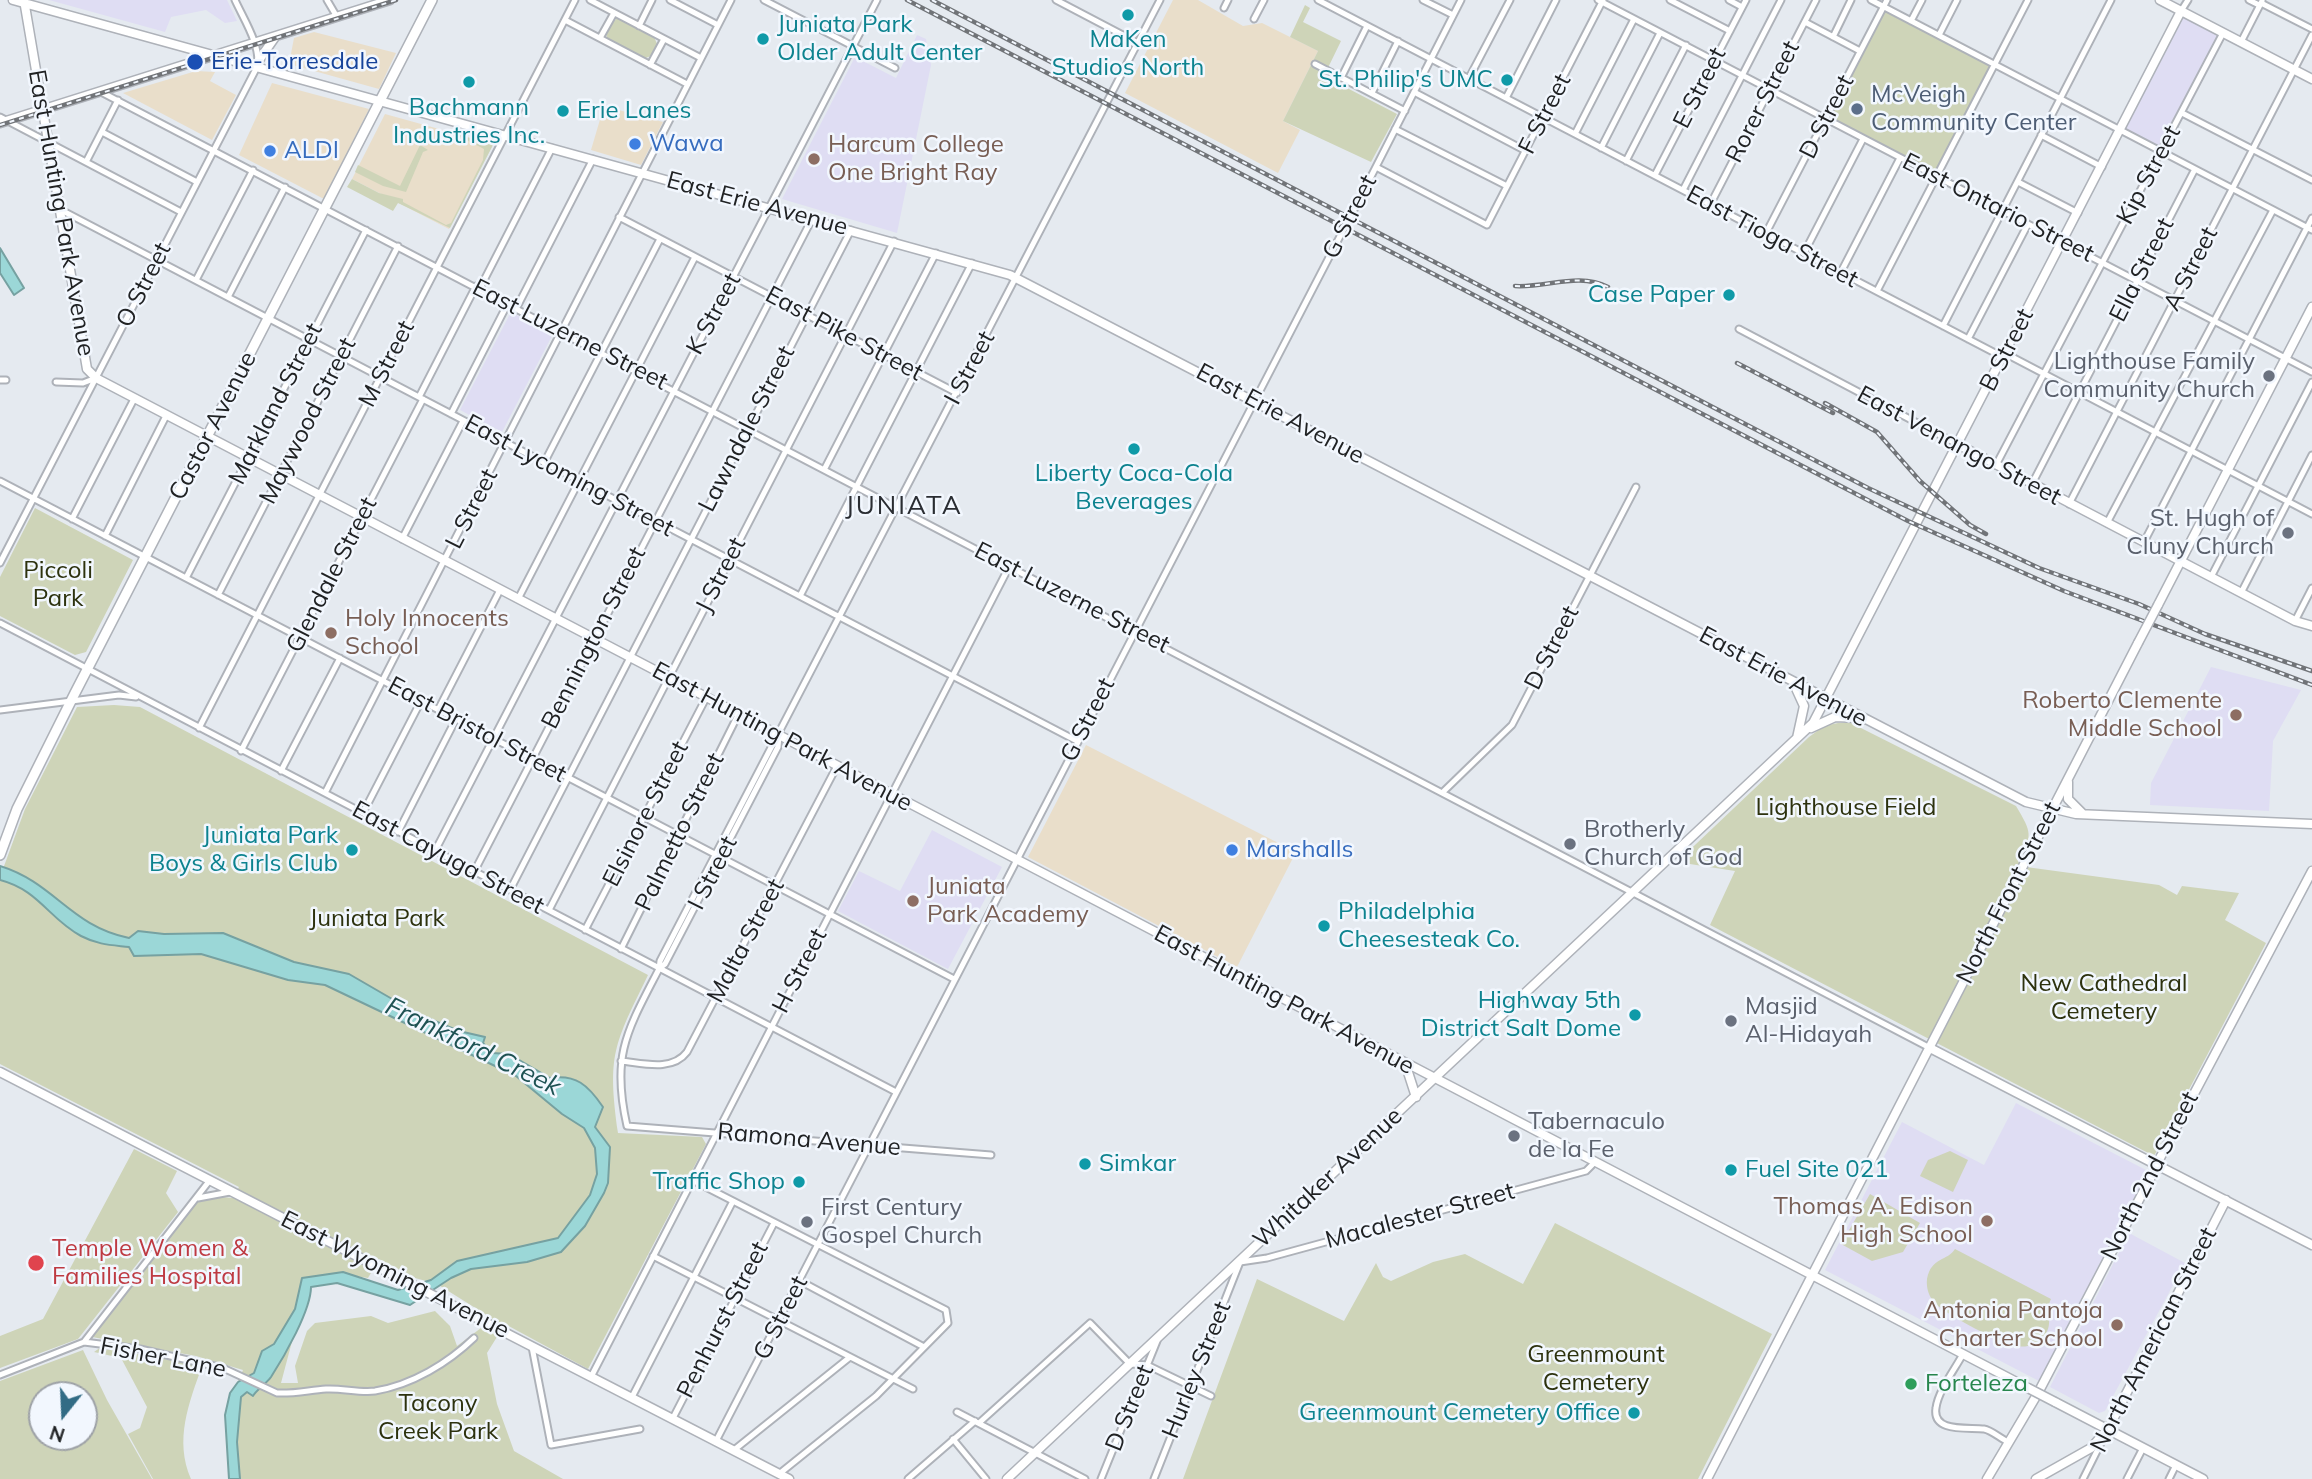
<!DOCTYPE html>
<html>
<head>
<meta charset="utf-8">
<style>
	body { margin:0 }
	#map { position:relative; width:2312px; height:1479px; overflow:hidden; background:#e5eaf0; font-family:Mulish,sans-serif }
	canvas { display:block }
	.north { position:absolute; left:28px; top:1381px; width:70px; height:70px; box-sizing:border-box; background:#f2f7fe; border:2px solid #9ea2a7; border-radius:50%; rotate:198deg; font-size:19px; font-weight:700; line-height:28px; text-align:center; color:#202224 }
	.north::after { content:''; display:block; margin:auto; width:24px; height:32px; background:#326c85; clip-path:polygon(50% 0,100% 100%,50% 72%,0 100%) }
</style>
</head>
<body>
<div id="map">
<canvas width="2312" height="1479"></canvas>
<div class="north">N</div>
</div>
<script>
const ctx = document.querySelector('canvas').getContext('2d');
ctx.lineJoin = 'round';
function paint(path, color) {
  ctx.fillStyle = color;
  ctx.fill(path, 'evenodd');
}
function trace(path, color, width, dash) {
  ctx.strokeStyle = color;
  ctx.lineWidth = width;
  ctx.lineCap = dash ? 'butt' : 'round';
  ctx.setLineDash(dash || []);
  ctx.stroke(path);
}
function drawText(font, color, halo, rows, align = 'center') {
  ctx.font = font + ' Mulish,sans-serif';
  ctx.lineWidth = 5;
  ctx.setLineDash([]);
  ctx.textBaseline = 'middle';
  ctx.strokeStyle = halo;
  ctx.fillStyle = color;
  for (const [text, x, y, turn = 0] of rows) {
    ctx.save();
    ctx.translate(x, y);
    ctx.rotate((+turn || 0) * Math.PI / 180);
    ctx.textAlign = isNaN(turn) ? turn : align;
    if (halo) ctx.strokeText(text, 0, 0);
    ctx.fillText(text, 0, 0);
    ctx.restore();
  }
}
paint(new Path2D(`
	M1173,0H1198L1243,26L1262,23L1318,51L1283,121L1300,130L1278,173L1125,93Z
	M314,32L396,53L379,89L289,64L294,38Z
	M196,71L215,72L210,81L236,95L212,140L123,93Z
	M272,83L369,109L324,199L239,155Z
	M604,106L663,122L641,165L591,150Z
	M385,114L493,144L449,229L352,179Z
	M1086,745L1296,852L1237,967L1028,857Z`), '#e9deca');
paint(new Path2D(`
	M49,0H227L237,21L225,23L206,10L171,17L165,32Z
	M2181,11L2223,33L2162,152L2121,130Z
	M917,35L926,39L931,65L897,233L782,199L855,57L896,78Z
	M511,312L553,334L502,432L460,410Z
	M2211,667L2301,690L2273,741L2269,811L2150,805L2151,783Z
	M932,830L1002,867L948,969L838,911L859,871L900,891Z
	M2016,1103L2148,1171L2039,1381L1825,1270L1902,1122L1984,1165Z
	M2129,1233L2185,1263L2105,1411L2099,1413L2050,1387Z`), '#dfddf3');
paint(new Path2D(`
	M1305,5L1310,8L1303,22L1341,41L1324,76L1397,114L1371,162L1283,121L1318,51L1290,37Z
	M1884,7L1995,65L1937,176L1825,119Z
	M617,18L654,37L658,46L651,56L643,59L607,39L606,31Z
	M443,130L493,145L450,228L398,203L393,211L347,187L352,179L379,193L403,199V202L446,225L451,223L483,160L484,149L459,136L456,139Z
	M420,145L428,150L423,152L406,192L383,186L355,172L358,165L400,186Z
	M35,508L133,560L86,652L75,655L0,616V577Z
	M114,705L140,707L648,975C614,1045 607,1054 618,1133L702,1137L706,1144L588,1369L505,1324L487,1353L497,1404L514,1451L563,1479H232L233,1393L243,1370L196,1356L92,1337L198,1200L209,1196L233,1198L239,1187L0,1064V877L25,809L77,707ZM379,1259L415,1278L437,1284L493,1319L457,1346L450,1326L435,1311L388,1323L371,1316L315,1323L307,1331L295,1366L298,1383H281L307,1285L348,1275L368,1278Z
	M1838,723H1851L2016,806C2032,833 2033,835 2018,862L2026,867L2159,885L2177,895L2182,886L2239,893L2225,920L2266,943L2154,1156L1710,925L1735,871L1677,862L1809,737L1824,726Z
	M134,1149L177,1171L166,1193L178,1212L78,1339L0,1368V1336L43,1319Z
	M1950,1151L1968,1160L1953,1192L1920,1176L1928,1160Z
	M1870,1194L1920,1223L1903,1252L1872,1261L1841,1244Z
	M1555,1223L1772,1334L1698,1479H1183L1257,1279L1344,1321L1376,1263L1383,1277L1391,1281L1433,1262L1465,1254L1523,1284Z
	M1955,1249L2051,1299C2044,1312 2056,1325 2042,1338C2035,1345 2026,1348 2017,1346C2002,1344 1946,1315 1935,1303C1929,1297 1926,1288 1927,1279C1931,1257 1948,1261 1955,1249Z
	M101,1347L202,1366C189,1403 174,1440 191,1479H153L128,1434L140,1428L147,1407L121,1358L94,1352Z
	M83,1350L107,1400L152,1479H0V1381ZM42,1395H84V1437H42Z`), '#ced4b8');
const water = new Path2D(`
	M0,248L24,288L14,295L0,273Z
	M0,866C55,883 70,926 129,938L138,931L164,934L223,933L294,962L349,974L418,1014L459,1031L485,1037L483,1043L492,1053L509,1054L550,1078C576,1074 588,1085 603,1107L595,1127L610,1147L608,1183L604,1193L585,1226L561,1252L527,1262L471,1269L451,1278L410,1305L337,1283L311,1287C311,1310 284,1357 271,1377C266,1384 255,1391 253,1396L247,1392L241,1397L237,1442L240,1479H229L225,1415L230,1393L238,1382L254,1373L262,1351L274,1344L295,1309L302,1278L343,1272L398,1290L431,1280L457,1261L558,1238L590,1195L597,1174L595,1148L584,1128L562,1114L516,1076L325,985L288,980L201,954L134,956L129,947C112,945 98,945 81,936C49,919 39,890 0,880Z`);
paint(water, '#9bd7d7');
trace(water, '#76a1a1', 2);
const street = new Path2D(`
	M327,0L337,17
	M590,0L701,58
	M670,0L718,25
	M764,0L895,68
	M1056,0L1138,43
	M1318,0L1997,354L2012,357L2312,514
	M1423,0L1453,15
	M1598,0L2312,372
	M1670,0L1730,31
	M1729,0L1742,7
	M1871,0L2312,230
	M2249,0L2259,5
	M2261,3L2312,29
	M1224,8L1228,0
	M2181,11L2188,0
	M1254,19L1264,0
	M565,20L687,84
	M1911,21L1922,0
	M1805,22L1860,51
	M639,26L652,0
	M1939,35L1957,0
	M1833,37L1851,0
	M600,38L614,13
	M2241,42L2262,1
	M1315,64L1405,111
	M650,65L664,39
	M1341,78L1367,26
	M1469,78L1510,0
	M101,92L1930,1048
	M1414,92L1526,151
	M1372,93L1398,41
	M1506,98L1556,0
	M2182,113L2312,180
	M0,117L181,212
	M1395,129L1507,186
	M102,132L197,182
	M1575,134L1634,19
	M2041,135L2102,167
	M1601,148L1660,33
	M1626,161L1686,45
	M86,162L118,100
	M1376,167L1487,225L1603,0
	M1655,175L1746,0
	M2018,182L2078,213
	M1683,190L1781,0
	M1710,205L1816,0
	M1356,206L1461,0
	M61,210L1077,741
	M619,217L957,393
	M1766,233L1887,0
	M1804,253L1863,139
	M1841,272L1900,158
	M196,280L253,170
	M480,288L552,148
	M1877,291L2028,0
	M228,297L285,187
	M517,307L593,159
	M1943,326L2111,0
	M1739,329L1959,445
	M1968,339L2028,224
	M0,380H6
	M56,382L83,383L96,378
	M419,397L476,286
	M451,414L508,303
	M544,463L660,239
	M1996,465L2223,33
	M825,468L936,253
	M0,481L954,979
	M2032,484L2195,169
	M2069,504L2312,35
	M72,519L134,399
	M2107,523L2273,210
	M105,536L166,416
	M402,539L463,421
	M2144,542L2312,218
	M0,563L257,67C262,47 243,18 235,0
	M2211,577L2312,382
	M186,578L366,230
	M2241,593L2312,455
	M218,595L398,246
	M800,596L972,263
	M518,599L695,257
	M2295,621L2312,588
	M0,623L896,1092
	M0,710L119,695L136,697
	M438,710L500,590
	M199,728L575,0
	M241,751L423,399
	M281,771L340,658
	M1444,791L1512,725L1636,487
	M325,793L731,0
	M363,813L421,701
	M398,832L456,719
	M435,851L877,0
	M474,872L812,219
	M510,890L851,230
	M549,910L894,241
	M585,930L706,698
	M621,949L738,715
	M660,968L665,964L778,747L779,736
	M621,1061C642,1063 672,1072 687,1052L837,766
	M991,1155L627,1126C611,1055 627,1031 659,969L660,961L1160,0
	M692,1180L946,1310L948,1323L876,1396L779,1474
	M198,1198L230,1192
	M653,1256L913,1389
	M800,1281L924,1347
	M84,1342L140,1349L223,1368L277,1393C294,1394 310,1390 326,1389C342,1388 359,1393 375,1391C412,1385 448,1363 474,1338
	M532,1347L551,1445L640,1429
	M1963,1354C1955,1369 1938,1391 1936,1408C1932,1433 1968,1427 1984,1429C1991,1430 2000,1438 2008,1442
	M0,1375L84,1342L210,1180
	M591,1377L1010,565
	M632,1397L733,1201
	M957,1412L1085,1479
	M673,1418L774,1223
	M979,1423L1090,1323L1130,1364L1147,1365L1211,1396
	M953,1439L986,1479
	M716,1441L1337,242
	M734,1450L850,1357
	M908,1479L975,1421
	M1101,1479L1157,1341
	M1154,1479L1240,1262L1267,1258L1586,1171L1595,1162
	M2083,1479L2105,1435
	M2127,1479L2143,1448
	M2169,1479L2176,1465`);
const secondary = new Path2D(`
	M13,0L1010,275L2026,802L2076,814L2312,824
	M24,0L87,369L96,378L2028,1388
	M2160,0L2312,79
	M259,60L275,37
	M0,123L390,0
	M1959,445L2295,621L2312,626
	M2158,605L2312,307
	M1794,684L1804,706L1797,738
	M1811,728L1835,717L1859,718
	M2068,782V799L2083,814
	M1930,1048L2312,1245
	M1406,1066L1416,1097
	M0,1072L789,1479
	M2160,1158L2312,871
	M2055,1402L2203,1479
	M1007,1479L1813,723L2181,11
	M1707,1479L2138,643
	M1987,1479L2038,1393L2153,1173
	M2036,1479L2091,1448L2108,1429L2226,1200`);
const primary = new Path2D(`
	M0,855L17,809L75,693L432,0`);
trace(street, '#aeb2b9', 9);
trace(secondary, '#aeb2b9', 11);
trace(primary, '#aeb2b9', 12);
trace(street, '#fff', 5);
trace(secondary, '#fff', 8);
trace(primary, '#fff', 9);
const rail = new Path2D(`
	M907,0L1908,521L2064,591L2312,685
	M932,0L1868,488L2039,568L2139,604L2205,634L2312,671
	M0,125L396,0
	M1515,286C1547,288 1578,272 1608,287
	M1737,363L1833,413
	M1825,403L1877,432L1920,481L1970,525L1986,534`);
trace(rail, '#717478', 4.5);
trace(rail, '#f2f7fe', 2, [5]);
const streetBridge = new Path2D(`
	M1337,242L1356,206`);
const secondaryBridge = new Path2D(`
	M2138,643L2158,605
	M2153,1173L2160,1158
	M2028,1388L2055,1402`);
trace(streetBridge, '#aeb2b9', 9, []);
trace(secondaryBridge, '#aeb2b9', 11, []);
trace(streetBridge, '#fff', 5);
trace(secondaryBridge, '#fff', 8);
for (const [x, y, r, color] of [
	[1128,15,7,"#0f9aa8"],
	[763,39,7,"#0f9aa8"],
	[195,62,9,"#1a4fb4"],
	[1507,80,7,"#0f9aa8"],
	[469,82,7,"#0f9aa8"],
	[1857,109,7,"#5c6f8a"],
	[563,111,7,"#0f9aa8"],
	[635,144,7,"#3f7fe0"],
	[270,151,7,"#3f7fe0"],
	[814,159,7,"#8d6e63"],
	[1729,295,7,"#0f9aa8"],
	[2269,376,7,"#6b7280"],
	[1134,449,7,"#0f9aa8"],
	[2288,533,7,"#6b7280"],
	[331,633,7,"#8d6e63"],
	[2236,715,7,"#8d6e63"],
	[1570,844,7,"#6b7280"],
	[352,850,7,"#0f9aa8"],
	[1232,850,7,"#3f7fe0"],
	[913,901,7,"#8d6e63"],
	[1324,926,7,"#0f9aa8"],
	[1635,1015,7,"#0f9aa8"],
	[1731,1021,7,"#6b7280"],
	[1514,1136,7,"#6b7280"],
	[1085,1164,7,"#0f9aa8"],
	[1731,1170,7,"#0f9aa8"],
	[799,1182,7,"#0f9aa8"],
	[1987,1221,7,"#8d6e63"],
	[807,1222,7,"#6b7280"],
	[36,1263,9,"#e0444e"],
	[2117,1325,7,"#8d6e63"],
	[1911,1384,7,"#2e9e5b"],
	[1634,1413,7,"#0f9aa8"]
]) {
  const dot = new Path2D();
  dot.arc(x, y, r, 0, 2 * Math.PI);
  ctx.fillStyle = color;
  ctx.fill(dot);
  trace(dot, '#f2f7fe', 2.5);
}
drawText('24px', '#0d838f', '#f2f7fe', [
	["Juniata Park",777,25,"left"],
	["Older Adult Center",777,53,"left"],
	["MaKen",1128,40,"center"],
	["Studios North",1128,68,"center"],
	["St. Philip's UMC",1493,80],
	["Bachmann",469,108,"center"],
	["Industries Inc.",469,136,"center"],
	["Erie Lanes",577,111,"left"],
	["Case Paper",1715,295],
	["Liberty Coca-Cola",1134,474,"center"],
	["Beverages",1134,502,"center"],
	["Juniata Park",338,836],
	["Boys & Girls Club",338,864],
	["Philadelphia",1338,912,"left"],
	["Cheesesteak Co.",1338,940,"left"],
	["Highway 5th",1621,1001],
	["District Salt Dome",1621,1029],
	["Simkar",1099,1164,"left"],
	["Fuel Site 021",1745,1170,"left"],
	["Traffic Shop",785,1182],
	["Greenmount Cemetery Office",1620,1413]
], 'right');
drawText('24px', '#164399', '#f2f7fe', [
	["Erie-Torresdale",211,62]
], 'left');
drawText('24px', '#202224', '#f2f7fe', [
	["E Street",1700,88,-63],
	["Rorer Street",1763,102,-63],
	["F Street",1545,114,-63],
	["D Street",1827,117,-63],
	["Kip Street",2149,175,-62],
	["East Erie Avenue",757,204,15],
	["East Ontario Street",1998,208,27],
	["East Hunting Park Avenue",61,213,80],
	["G Street",1350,217,-63],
	["East Tioga Street",1772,237,28],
	["A Street",2191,269,-63],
	["Ella Street",2142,270,-63],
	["O Street",144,285,-63],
	["K Street",714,314,-62],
	["East Pike Street",844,334,28],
	["East Luzerne Street",570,335,27],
	["B Street",2007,350,-63],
	["M Street",387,364,-63],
	["I Street",970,368,-62],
	["Markland Street",276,404,-63],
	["East Erie Avenue",1280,414,28],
	["Maywood Street",308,421,-63],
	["Castor Avenue",213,426,-63],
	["Lawndale Street",747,429,-63],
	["East Venango Street",1959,446,28],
	["East Lycoming Street",569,476,28],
	["L Street",472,509,-63],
	["Glendale Street",332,575,-63],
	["J Street",721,575,-63],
	["East Luzerne Street",1072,598,27],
	["Bennington Street",594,638,-63],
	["D Street",1552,648,-63],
	["East Erie Avenue",1783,677,28],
	["G Street",1088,720,-63],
	["East Bristol Street",477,730,28],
	["East Hunting Park Avenue",782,737,28],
	["Elsinore Street",646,814,-63],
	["Palmetto Street",680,832,-64],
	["East Cayuga Street",448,858,28],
	["I Street",713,873,-63],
	["North Front Street",2009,893,-63],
	["Malta Street",746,941,-62],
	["H Street",800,971,-63],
	["East Hunting Park Avenue",1284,1000,28],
	["Ramona Avenue",809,1140,5],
	["North 2nd Street",2150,1176,-63],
	["Whitaker Avenue",1328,1178,-43],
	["Macalester Street",1420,1216,-15],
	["East Wyoming Avenue",395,1275,27],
	["G Street",781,1318,-63],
	["Penhurst Street",723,1320,-63],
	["North American Street",2154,1340,-63],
	["Fisher Lane",163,1358,11],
	["Hurley Street",1197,1370,-68],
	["D Street",1130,1408,-68]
]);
drawText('24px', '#4e5e75', '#f2f7fe', [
	["McVeigh",1871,95],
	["Community Center",1871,123]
], 'left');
drawText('24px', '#366cbe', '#f2f7fe', [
	["Wawa",649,144],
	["ALDI",284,151],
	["Marshalls",1246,850]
], 'left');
drawText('24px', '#785e54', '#f2f7fe', [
	["Harcum College",828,145],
	["One Bright Ray",828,173],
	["Holy Innocents",345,619],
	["School",345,647],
	["Roberto Clemente",2222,701,"right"],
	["Middle School",2222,729,"right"],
	["Juniata",927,887],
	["Park Academy",927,915],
	["Thomas A. Edison",1973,1207,"right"],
	["High School",1973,1235,"right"],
	["Antonia Pantoja",2103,1311,"right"],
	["Charter School",2103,1339,"right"]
], 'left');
drawText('24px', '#5b616d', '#f2f7fe', [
	["Lighthouse Family",2255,362,"right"],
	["Community Church",2255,390,"right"],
	["St. Hugh of",2274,519,"right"],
	["Cluny Church",2274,547,"right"],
	["Brotherly",1584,830],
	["Church of God",1584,858],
	["Masjid",1745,1007],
	["Al-Hidayah",1745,1035],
	["Tabernaculo",1528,1122],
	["de la Fe",1528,1150],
	["First Century",821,1208],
	["Gospel Church",821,1236]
], 'left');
drawText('24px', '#2d320e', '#f2f7fe', [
	["Piccoli",58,571],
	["Park",58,599],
	["Lighthouse Field",1846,808],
	["Juniata Park",377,919],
	["New Cathedral",2104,984],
	["Cemetery",2104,1012],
	["Greenmount",1596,1355],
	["Cemetery",1596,1383],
	["Tacony",438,1404],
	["Creek Park",438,1432]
]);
drawText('24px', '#be3a42', '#f2f7fe', [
	["Temple Women &",52,1249],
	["Families Hospital",52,1277]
], 'left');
drawText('24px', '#27864d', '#f2f7fe', [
	["Forteleza",1925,1384]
], 'left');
ctx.letterSpacing = '2px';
drawText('26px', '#2a2d32', '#f2f7fe', [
	["JUNIATA",904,506]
]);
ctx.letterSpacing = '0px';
drawText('italic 26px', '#1e5253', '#f2f7fe', [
	["Frankford Creek",473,1047,26]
]);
</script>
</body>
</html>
